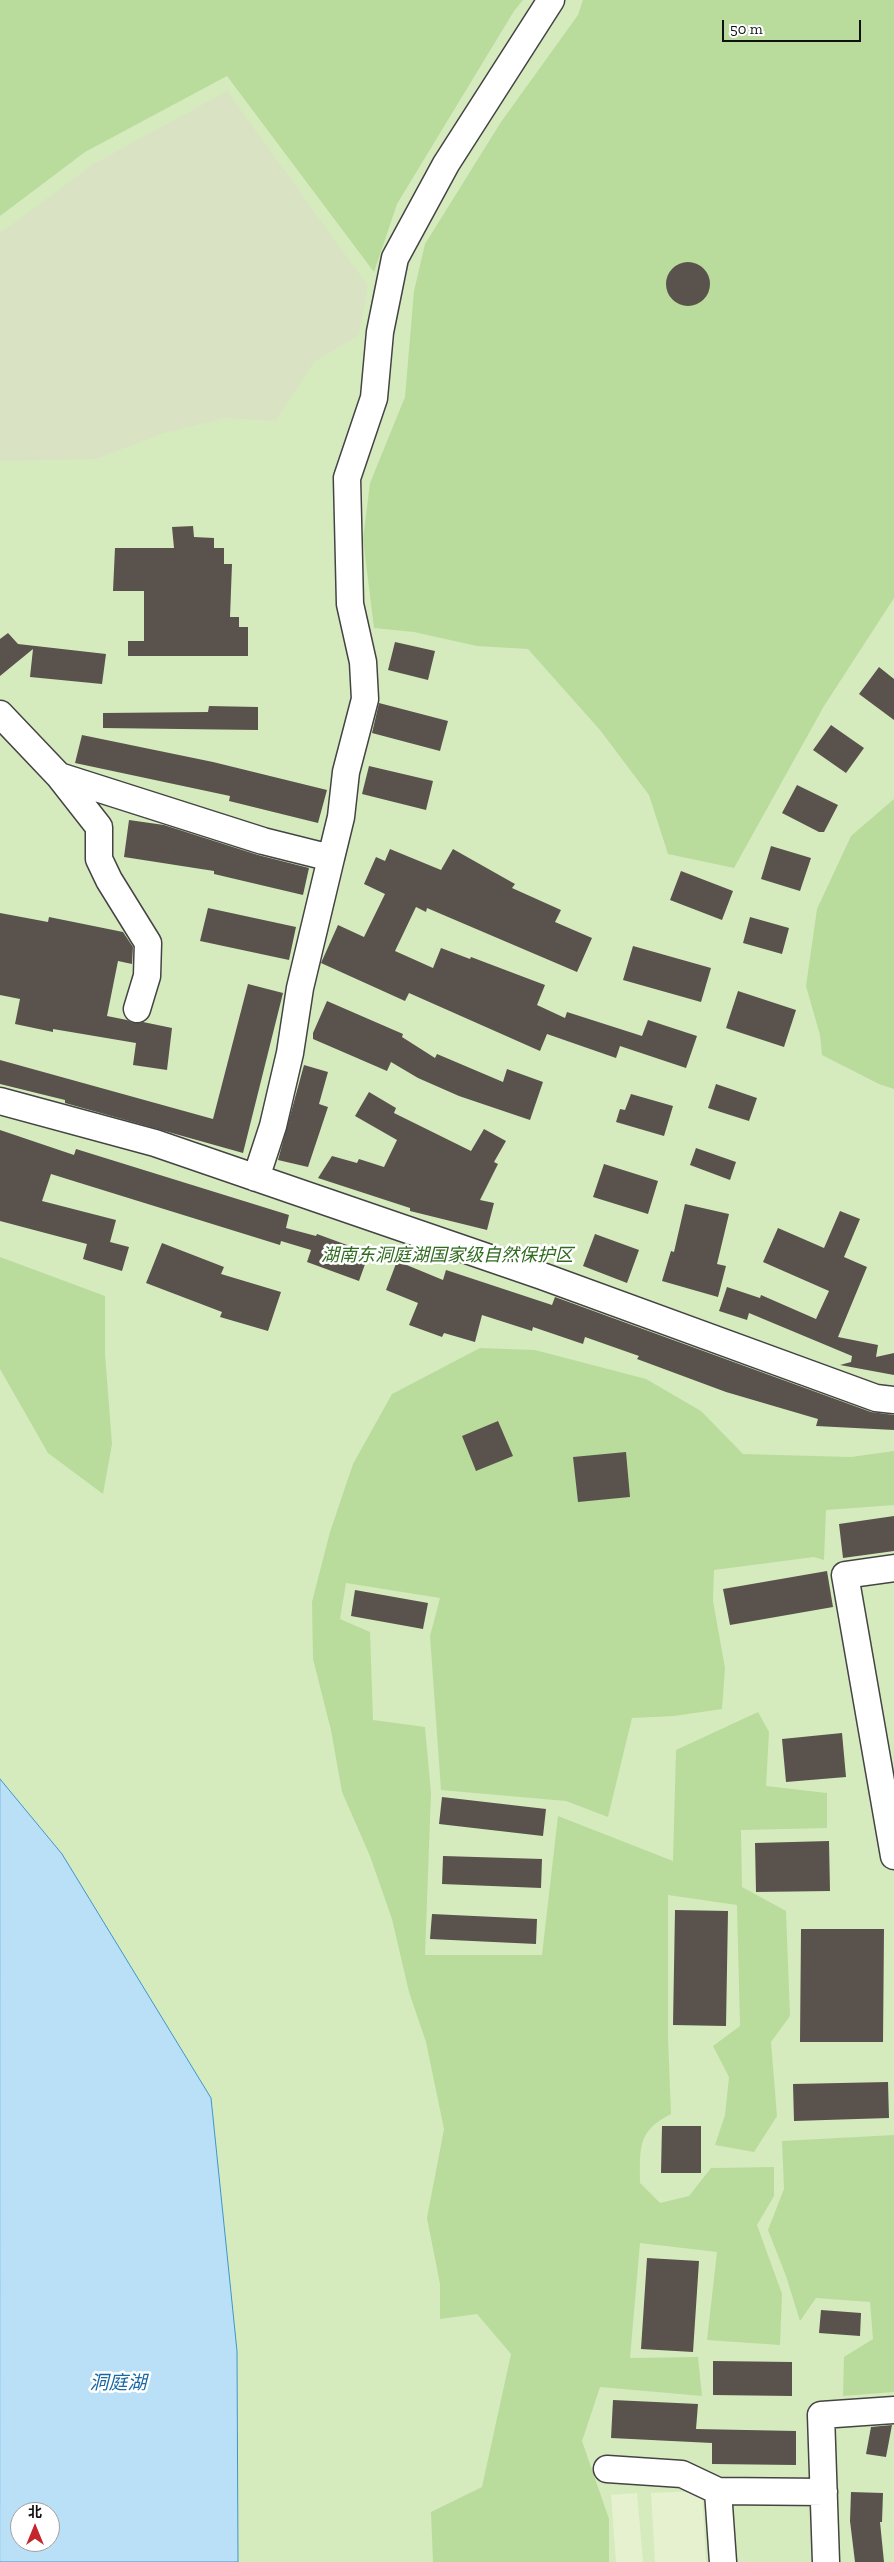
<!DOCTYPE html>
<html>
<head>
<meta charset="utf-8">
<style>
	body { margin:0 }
	#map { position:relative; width:894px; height:2562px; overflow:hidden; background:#fffdf5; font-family:"Zilla Slab","Noto Sans SC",serif }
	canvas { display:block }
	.north { position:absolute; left:10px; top:2502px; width:50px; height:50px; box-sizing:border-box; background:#fff; border:1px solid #a0a0a0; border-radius:50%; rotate:0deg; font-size:14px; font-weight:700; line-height:20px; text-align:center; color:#111 }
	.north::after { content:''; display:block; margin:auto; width:18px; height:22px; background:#c4262e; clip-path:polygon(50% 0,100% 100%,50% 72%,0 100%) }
	.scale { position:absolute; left:722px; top:20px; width:139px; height:22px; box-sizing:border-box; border:2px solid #111; border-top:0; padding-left:6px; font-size:15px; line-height:18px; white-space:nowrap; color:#111; -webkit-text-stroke:4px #fff; paint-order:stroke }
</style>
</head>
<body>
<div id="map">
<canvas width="894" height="2562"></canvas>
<div class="north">北</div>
<div class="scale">50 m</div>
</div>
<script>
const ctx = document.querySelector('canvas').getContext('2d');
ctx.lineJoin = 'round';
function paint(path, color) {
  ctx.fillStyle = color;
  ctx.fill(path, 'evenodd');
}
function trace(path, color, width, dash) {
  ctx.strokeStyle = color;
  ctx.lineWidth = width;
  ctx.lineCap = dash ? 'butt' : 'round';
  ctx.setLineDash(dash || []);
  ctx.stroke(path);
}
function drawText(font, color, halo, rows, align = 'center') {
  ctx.font = font + ' "Zilla Slab","Noto Sans SC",serif';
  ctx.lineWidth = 5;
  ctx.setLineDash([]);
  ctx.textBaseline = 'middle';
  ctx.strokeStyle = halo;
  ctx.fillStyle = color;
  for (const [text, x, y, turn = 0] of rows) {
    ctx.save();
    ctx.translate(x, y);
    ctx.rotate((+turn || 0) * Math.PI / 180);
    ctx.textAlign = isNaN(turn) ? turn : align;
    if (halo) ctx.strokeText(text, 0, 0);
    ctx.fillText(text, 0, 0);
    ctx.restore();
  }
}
paint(new Path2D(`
	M0,0H894V2562H0ZM20,2512H50V2542H20Z`), '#d5ebbd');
paint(new Path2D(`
	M0,0H523L514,11L397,204L374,272L227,76L85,152L0,216Z
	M583,0H894V598L824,706L734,868L668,854L649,795L600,730L528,649L477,646L414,632L374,628L363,539L370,483L405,397L414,291L425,244L501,122L578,15Z
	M894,799V1089L879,1084L822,1055L820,1035L806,986L817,909L851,836Z
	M0,1257L105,1296V1354L112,1444L103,1494L48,1453L0,1369Z
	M480,1348L535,1350L646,1379L701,1411L743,1454L851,1457L894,1451V1505L826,1510L824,1560L814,1557L714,1570L713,1601L725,1668L722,1709L674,1716L632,1718L608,1817L566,1801L441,1790L430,1636L440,1598L346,1583L340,1619L370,1632L373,1720L425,1727L431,1793L425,1955H542L558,1816L673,1861L676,1750L758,1712L769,1732L766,1786L827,1793V1828L741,1830L742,1887L786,1911L790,2016L771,2042L777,2116L754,2152L715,2145L725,2115L729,2077L713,2046L740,2026L737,1905L668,1895V2038L671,2114C637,2131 640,2148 640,2183L660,2203L689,2196L711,2168L774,2167V2196L757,2225L782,2294L780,2345L707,2340L717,2252L640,2243L630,2358L698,2357L702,2396L600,2387L582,2441L609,2519V2562H433L431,2512L482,2487L511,2354L477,2314L440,2319V2284L427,2218L444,2129L426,2042L409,1992L392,1919L370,1856L342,1792L331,1730L313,1659L312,1602L330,1532L353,1464L392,1394Z
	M894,2135V2392L843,2396L844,2357L873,2339L870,2302L816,2298L800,2321L786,2276L768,2230L784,2189L782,2141Z`), '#b9dc9c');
paint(new Path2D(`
	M227,91L368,286L359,335L314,362L275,421L225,418L167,432L96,459L0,461V233L95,163Z`), '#d9e3c4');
paint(new Path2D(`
	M702,2491L706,2562H655L651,2493Z
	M637,2493L643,2562H616L611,2495Z`), '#e6f2cf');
const water = new Path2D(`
	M0,1779L62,1854L211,2098L237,2351L238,2562H0ZM20,2512H50V2542H20Z`);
paint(water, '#b9e0f7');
trace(water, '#3f96cf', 1);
paint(new Path2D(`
	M666 284a22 22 0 1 1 44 0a22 22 0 1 1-44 0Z
	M193,526L194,537L214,538V548H224V564H232L230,617H239V627H248V656H128V641H144V591H113L115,548H174L172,527Z
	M8,633L18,644L106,654L102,684L30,677L33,649L0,676V639Z
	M395,642L435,651L428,680L388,670Z
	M879,667L894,679V720L859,694Z
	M379,703L448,721L440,751L372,733Z
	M209,706L258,707V730L103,728V713L208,712Z
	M831,725L864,748L846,773L813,750Z
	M82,735L213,762L327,790L318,823L229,801L230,796L75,763Z
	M369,766L433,781L426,810L362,794Z
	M797,785L838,805L824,832H819L782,813Z
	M129,820L164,825L258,855L309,868L303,895L214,874V871L124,857Z
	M771,846L811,858L800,891L761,879Z
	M390,849L441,870L453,849L515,884L512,888L561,910L555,922L592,938L577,972L427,908L426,912L416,907L395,951L433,968L441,948L470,959L471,957L545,985L537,1005L565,1018L567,1012L642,1036L648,1020L697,1036L686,1068L620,1046L616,1058L547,1034L540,1051L409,993L405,1001L321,963L338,925L364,937L385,894L364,884L376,857L385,861Z
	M681,871L733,891L722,920L670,900Z
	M208,908L296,927L289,960L200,941Z
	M0,913L48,922L49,917L123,932L133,947L132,964L118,961L107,1016L127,1020L133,1023L143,1022L172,1028L167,1070L133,1065L136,1043L53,1029V1032L15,1024L20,999L0,995Z
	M750,917L789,928L782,954L743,943Z
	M633,946L711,968L701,1002L623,980Z
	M248,984L283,993L243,1153L65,1103V1100L0,1084V1060L213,1119Z
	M738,991L796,1010L784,1047L726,1028Z
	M327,1001L403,1034L402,1037L435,1058L437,1054L503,1082L507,1069L543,1082L530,1120L459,1096L418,1078L391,1062L387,1071L313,1039V1033Z
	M304,1065L328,1072L319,1104L328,1107L308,1167L278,1160Z
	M716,1084L757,1098L749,1121L708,1108Z
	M369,1092L396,1108L394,1113L471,1151L484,1129L506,1141L494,1162L498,1164L480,1200L494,1203L487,1230L410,1211V1208L318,1178L332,1156L357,1163L359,1159L384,1167L397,1140L355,1116Z
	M631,1094L673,1106L664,1136L616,1122L620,1109L625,1110Z
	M0,1130L74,1155L76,1149L289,1215L286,1228L316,1236L317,1234L369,1253L359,1281L307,1262L311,1250L281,1241L280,1245L51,1174L42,1201L116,1220L110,1242L129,1247L122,1271L83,1259L87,1244L0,1221Z
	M696,1148L736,1162L730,1180L690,1165Z
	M604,1164L658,1181L648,1214L593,1197Z
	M685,1204L729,1214L717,1264L726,1266L718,1297L662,1281L671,1251L674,1252Z
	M840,1211L860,1219L844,1257L867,1267L838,1337L878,1345L876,1357L894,1353V1375L840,1365L851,1362L852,1356L749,1313L747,1320L719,1311L727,1287L760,1298L761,1295L816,1319L829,1291L763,1262L778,1228L824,1248Z
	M595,1234L639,1250L627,1283L583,1266Z
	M162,1243L224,1267L221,1274L281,1292L268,1331L220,1317L222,1312L146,1283Z
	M397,1261L443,1280L446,1270L552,1305L555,1297L871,1412L894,1415V1430L816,1426L818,1419L726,1392L637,1359L639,1356L585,1337L583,1344L533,1327L532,1331L482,1315L475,1342L444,1333L442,1337L409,1325L418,1303L386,1290Z
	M498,1421L513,1456L476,1471L462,1436Z
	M626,1452L630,1497L578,1502L573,1457Z
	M894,1516V1551L843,1558L839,1524Z
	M827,1571L833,1607L730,1625L723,1589Z
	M355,1590L428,1603L423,1629L351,1616Z
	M842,1733L846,1777L786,1782L782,1739Z
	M442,1797L546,1809L543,1836L439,1824Z
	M829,1841L830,1891L756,1892L755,1843Z
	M443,1856L542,1859L541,1888L442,1884Z
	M675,1910L728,1911L726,2026L673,2025Z
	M432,1914L537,1919L536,1944L430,1939Z
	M801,1929H884L883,2042H800Z
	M888,2082L889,2118L794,2121L793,2084Z
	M662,2126H701V2173H661Z
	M647,2258L699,2261L693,2352L641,2349Z
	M821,2310L861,2313L860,2336L819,2333Z
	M713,2361L792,2362V2396L713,2395Z
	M613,2400L698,2404L696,2429L796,2431V2465L712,2464V2443L611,2438Z
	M892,2425L886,2457L866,2454L871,2427Z
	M851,2492L883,2493L882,2522H880L884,2562H855L850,2521Z`), '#5a524d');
const minor = new Path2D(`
	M0,714L59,776L263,841L331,858L300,988L290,1053L273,1126L256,1178
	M59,776L99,827V859L109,880L148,943L147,976L137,1009
	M331,858L341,817L346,772L365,699L363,662L350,604L347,478L374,398L380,332L395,258L446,164L551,0
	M0,1101L155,1143L542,1276L876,1398L894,1400
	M894,1568L845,1575L894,1856
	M607,2469L682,2474L718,2491
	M723,2562L718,2491L824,2492
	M826,2562L821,2415L894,2410`);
trace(minor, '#444', 29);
trace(minor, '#fff', 26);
drawText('italic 18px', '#2f6b1f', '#fff', [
	["湖南东洞庭湖国家级自然保护区",447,1256]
]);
drawText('italic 19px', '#1768a6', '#fff', [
	["洞庭湖",118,2384]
]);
</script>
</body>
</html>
